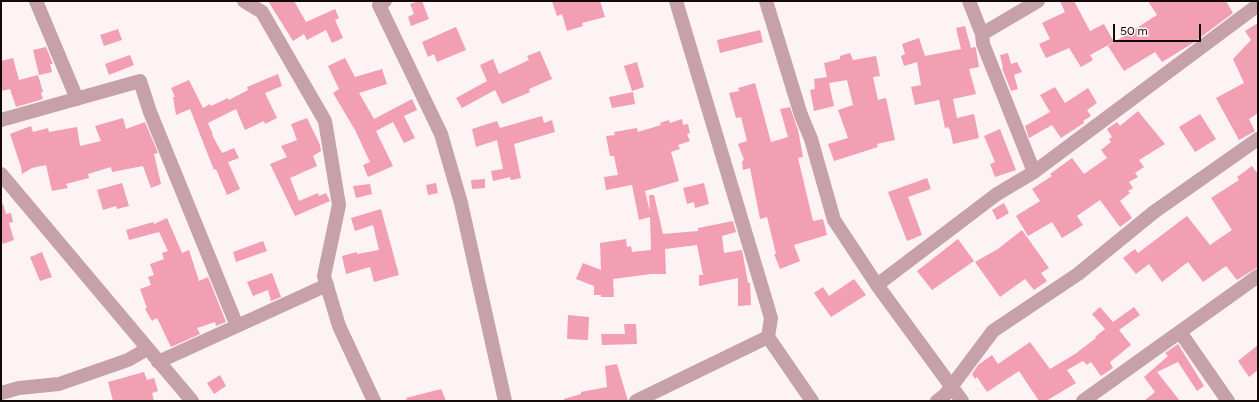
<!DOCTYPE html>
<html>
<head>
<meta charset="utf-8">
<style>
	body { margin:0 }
	#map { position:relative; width:1259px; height:402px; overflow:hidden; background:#fdf2f4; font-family:Figtree,sans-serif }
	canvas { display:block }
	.frame { position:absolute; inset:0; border:2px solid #11090a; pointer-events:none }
	.scale { position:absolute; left:1113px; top:24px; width:88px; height:18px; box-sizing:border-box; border:2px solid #11090a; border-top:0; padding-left:5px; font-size:12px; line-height:14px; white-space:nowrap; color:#11090a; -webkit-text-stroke:3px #fdf2f4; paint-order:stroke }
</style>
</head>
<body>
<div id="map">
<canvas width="1259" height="402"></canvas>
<div class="frame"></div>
<div class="scale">50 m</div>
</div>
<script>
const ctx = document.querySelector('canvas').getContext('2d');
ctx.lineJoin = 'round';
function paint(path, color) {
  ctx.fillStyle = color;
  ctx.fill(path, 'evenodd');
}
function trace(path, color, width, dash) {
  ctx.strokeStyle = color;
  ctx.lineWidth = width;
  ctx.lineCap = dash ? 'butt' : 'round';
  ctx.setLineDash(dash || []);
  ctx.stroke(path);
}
paint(new Path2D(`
	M268,1H294L306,22L335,9L339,18L335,20L343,38L332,43L326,30L307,40L304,34L293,41Z
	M419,1H422L429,19L411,26L408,17L414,14L410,4Z
	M552,1H600L605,17L582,23L583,26L567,31L562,14L557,16Z
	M1060,1H1074L1090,31L1104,24L1114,42L1090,55L1093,60L1081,67L1069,48L1046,58L1039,44L1050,39L1042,23L1065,12Z
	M1148,1H1226L1233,13L1193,43L1162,62L1155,52L1124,71L1108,46L1157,15Z
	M1258,23V113L1249,119L1255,131L1239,140L1216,98L1244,83L1233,59L1251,40L1245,31Z
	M965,26L971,48L975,47L976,49L979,67L969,69L976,94L953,99L957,118L974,114L979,138L953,144L950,130L948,127L945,128L939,100L915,105L911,87L921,85L917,62L904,66L901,56L905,54L902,44L919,38L925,56L961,49L956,28Z
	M456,27L466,50L437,62L434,54L428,57L422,42Z
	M118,29L122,40L104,46L100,35Z
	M760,30L763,42L720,53L717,40Z
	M46,47L53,64H50L52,72L39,75L33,50Z
	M540,51L552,79L529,89L530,92L502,104L495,90L462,108L456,98L487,81L480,65L493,59L499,74L529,60L527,56Z
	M850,53L853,60L876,56L880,76L873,77L878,100L886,98L895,140L877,144L878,147L834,161L828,144L848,138L838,110L853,105L847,80L829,83L834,106L814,111L810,90L815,89L814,79L827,77L824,63L840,59V56Z
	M1008,53L1011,64L1017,62L1022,72L1014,75L1018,89L1011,91L1002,68H1003L1000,55Z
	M130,55L134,65L109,75L105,64Z
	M13,58L19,80L38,75L43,92L41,93L43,99L16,107L10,89L1,91V61Z
	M345,58L355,77L382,69L387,84L359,93L374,119L412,99L417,110L404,116L415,138L404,143L393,122L376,131L393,166L368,177L363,165L370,162L355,130L333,93L339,89L328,66Z
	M637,62L644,87L632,91L624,66Z
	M278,74L282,86L265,93L277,118L265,124L264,121L245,130L236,109L208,123L213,135H212L222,153L234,148L239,158L228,162L240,189L227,195L216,169L214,170L190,109L176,115L173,97H175L171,88L189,80L203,108L210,104L211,106L228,98L229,100L248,90L247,87Z
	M755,83L771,142L788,137L780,109L790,107L798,130L803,157L798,158L813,221L823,219L827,235L794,245L800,261L780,269L774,254H776L767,217L760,219L750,168L743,170L742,161L744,160L738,144L747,141L741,117L736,118L729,93L739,91L738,88Z
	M1055,87L1065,103L1088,88L1097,103L1087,110L1091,116L1083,121L1084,123L1061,138L1052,125L1029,138L1025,126L1050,112L1040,95Z
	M633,92L635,104L612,108L609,97Z
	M1138,111L1165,144L1139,160L1144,167L1135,173L1138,177L1129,182L1133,188L1128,191L1130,193L1120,201L1132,218L1120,227L1100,200L1077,216L1083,225L1062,238L1052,222L1028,236L1016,216L1040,201L1032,189L1052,176L1050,174L1072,158L1084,174L1107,158L1101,150L1111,142L1109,139L1112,137L1107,129L1117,122L1120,126Z
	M1200,114L1216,139L1195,152L1179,127Z
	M542,116L544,123L552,120L555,132L514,144L521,178L511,180L510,177L493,181L491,171L503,169L497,140L476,147L472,129L497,121L500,128Z
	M123,118L126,129L145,122L158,153L154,154L161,184L151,188L143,166L112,172L111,167L88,174L89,178L66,184L68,188L52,191L46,165L32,168L22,174L21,167L10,134L31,126L33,132L48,128L49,132L77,127L80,146L101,141L95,126Z
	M307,118L320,145L321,151L313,156L317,166L290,178L299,201L318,193L319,196L326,193L330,201L295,216L270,164L287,157L281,146L297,140L291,124Z
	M682,119L683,125L688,124L690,133L687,134L690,141L678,145L680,149L671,152L679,181L645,191L650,212L649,195H654L663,234L698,231V228L733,221L736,232L722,236L724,253L742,250L748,283H750L751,305L738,306V278L699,286V275H703L697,245L665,249L666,274H651L613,279L614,297H601V295H594V286L576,279L583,263L601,270L600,243L626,239L627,247L631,246L632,252L651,250L650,217L639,220L632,185L606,190L604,177L618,175L614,156H610L606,136L615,135L614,132L637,128L638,132L661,125L660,123L669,120L670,123Z
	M1000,129L1016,170L995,177L990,164L995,162L984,136Z
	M1252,166L1258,174V267L1237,280L1226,266L1203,282L1188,262L1162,282L1149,264L1136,274L1123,258L1135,249L1138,253L1187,216L1210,245L1232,230L1211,198L1239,180L1237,177Z
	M927,178L931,189L908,197L922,235L907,241L888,192Z
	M485,179V188L472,189L471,180Z
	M122,183L129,206L117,209L116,206L103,210L97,190Z
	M436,183L438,193L428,195L426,185Z
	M704,183L709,204L695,208L694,202L687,204L683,188Z
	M370,184L372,194L356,198L353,186Z
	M1004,203L1009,213L997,220L992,210Z
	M3,204L6,214L11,213L13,222L9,223L14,240L3,244L1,237V205Z
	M381,209L399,275L374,282L370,267L346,274L342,256L357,252V254L379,250L373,225L355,231L351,218Z
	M167,218L182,253L189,250L199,281L208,277L226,322L216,326L215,322L197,328L200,334L171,347L157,318L152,321L145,309L147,308L140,289L151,285L148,277L154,275L150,264L164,259L162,253L168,251L159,232L129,240L126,230L153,222L154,224Z
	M1022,230L1049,268L1041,273L1047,281L1034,290L1025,279L1000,297L975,262L998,249Z
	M958,239L974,261L932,290L917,271Z
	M263,241L267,251L236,262L233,252Z
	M42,252L52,277L40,281L30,257Z
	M272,273L281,297L271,301L268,290L253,296L247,282Z
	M854,279L866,295L831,317L814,293L823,287L829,296Z
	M1100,307L1113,322L1134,307L1140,315L1119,330L1131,345L1110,362L1113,368L1101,376L1091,362L1087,365L1083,361L1067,370L1076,383L1046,401H1039L1019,371L987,392L977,377L975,379L972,374L978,365L992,355L998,364L1030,342L1050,369L1075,354L1096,338L1095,337L1105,329L1092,314Z
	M568,315L589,317L588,340L567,339Z
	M624,324H636L637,344L602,345L601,334H625Z
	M1178,344L1204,386L1197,391L1178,362L1157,372L1180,401H1144L1155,392L1144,377L1168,356L1165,353Z
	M1258,345V370L1249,377L1238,361Z
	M617,364L628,401H564V399L581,394V392L607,387L605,366Z
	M144,372L147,380L154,378L158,391L152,393L154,401H113L108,382Z
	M220,375L226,386L214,394L207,383Z
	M441,389L446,401H407L406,398Z`), '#f29eb3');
trace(new Path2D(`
	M36,1L77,99
	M244,1L262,12L325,121L339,205L324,276L339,326L374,401
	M385,1L379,5L441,134L461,203L505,401
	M676,1L771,318L768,337L812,401
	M766,1L801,115L811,139L834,220L877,285L962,401
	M969,1L982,34L983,44L1034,172
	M982,34L1038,1
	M1,120L140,81L150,112L237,326
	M1,174L192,401
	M877,285L997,194L1034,172L1258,5
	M1180,332L1228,401
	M158,362L327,285
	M1,393L19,388L59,384L128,360L147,349
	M636,401L768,337
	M937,401L945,395L993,331L1078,274L1154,212L1258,139
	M1083,401L1258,276`), '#c6a1a9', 14);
</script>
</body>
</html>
